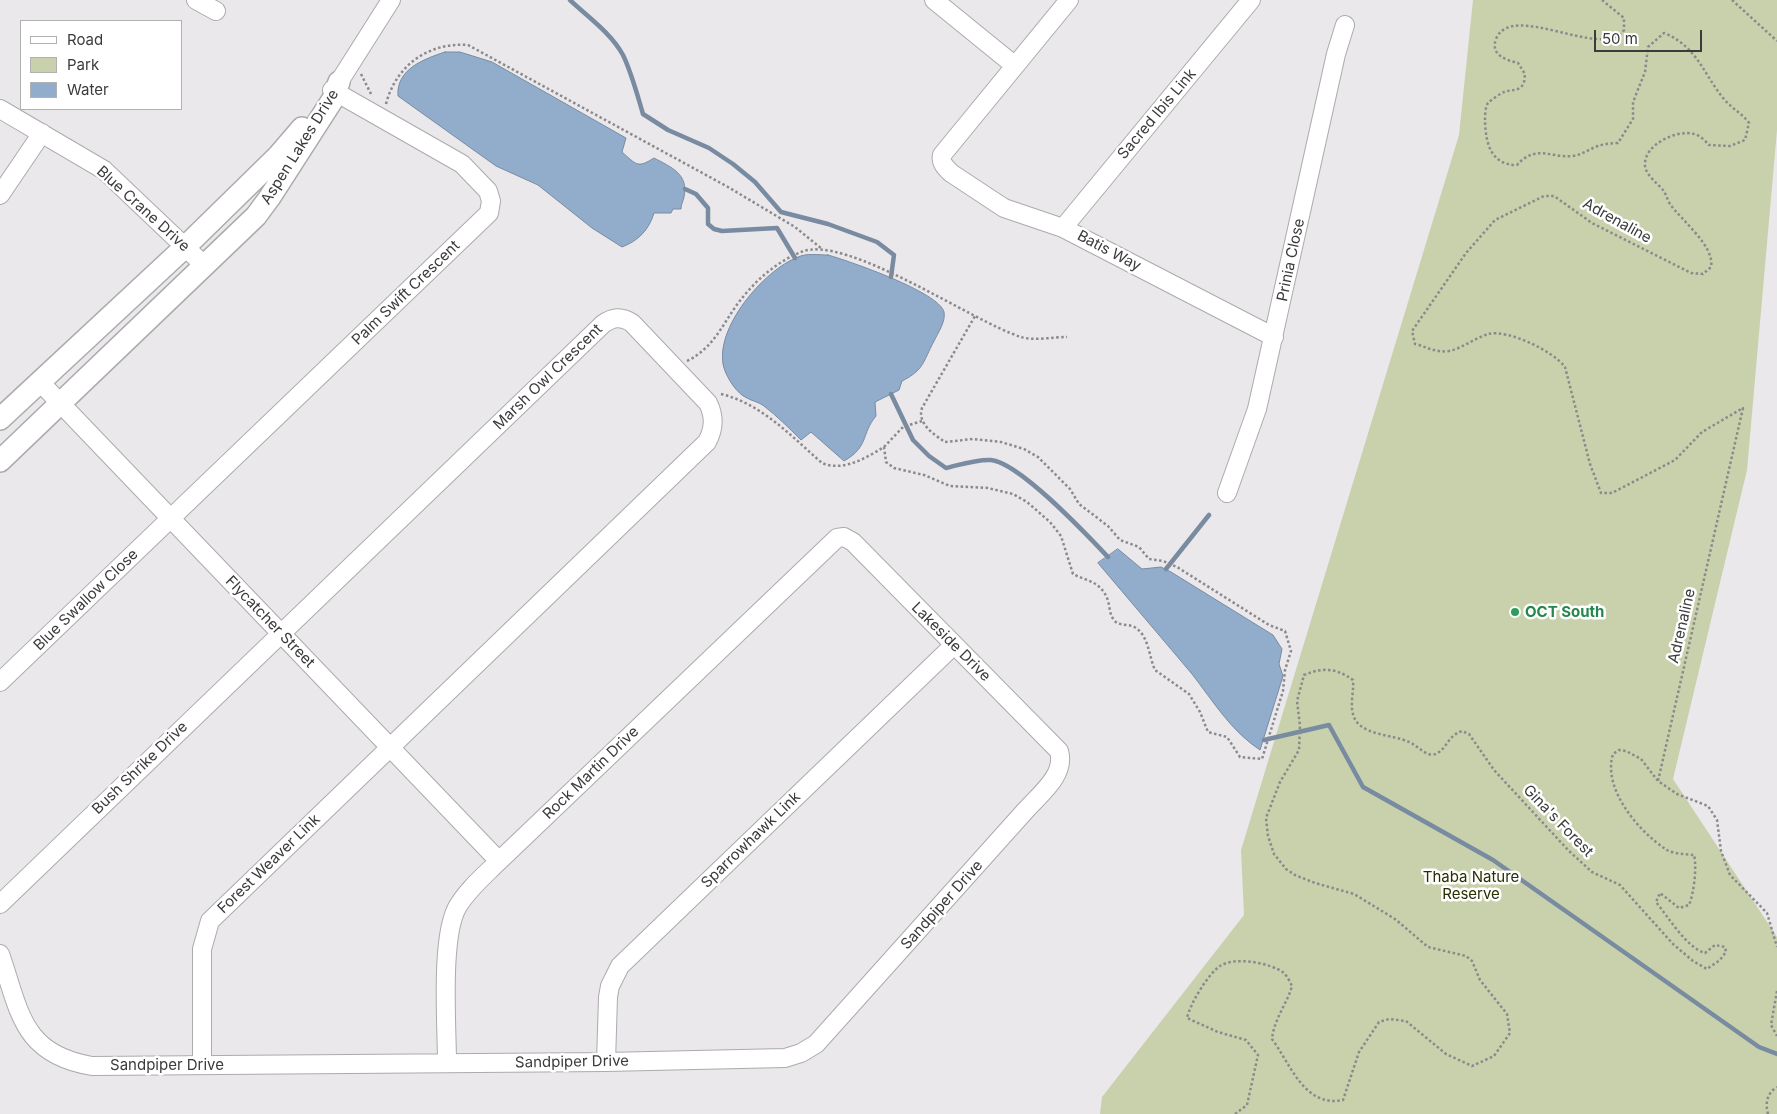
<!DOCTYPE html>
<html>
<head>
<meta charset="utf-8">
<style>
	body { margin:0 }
	#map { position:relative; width:1777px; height:1114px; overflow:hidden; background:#eae8eb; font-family:Inter,sans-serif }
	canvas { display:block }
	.legend { position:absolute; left:20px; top:20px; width:162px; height:90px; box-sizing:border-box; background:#fff; border:1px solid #b1b1b1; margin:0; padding:6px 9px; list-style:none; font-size:15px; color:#3c3b3c }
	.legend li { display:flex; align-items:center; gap:10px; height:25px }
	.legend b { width:25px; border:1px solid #b1b1b1 }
	.scale { position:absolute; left:1594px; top:30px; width:108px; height:22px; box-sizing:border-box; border:2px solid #3c3b3c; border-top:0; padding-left:6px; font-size:15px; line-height:18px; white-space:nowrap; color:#3c3b3c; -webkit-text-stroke:4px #fff; paint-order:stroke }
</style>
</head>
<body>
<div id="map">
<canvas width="1777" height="1114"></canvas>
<ul class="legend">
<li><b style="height:6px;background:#fff"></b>Road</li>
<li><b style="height:14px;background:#c8d1ac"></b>Park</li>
<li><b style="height:14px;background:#92adcb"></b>Water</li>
</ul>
<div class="scale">50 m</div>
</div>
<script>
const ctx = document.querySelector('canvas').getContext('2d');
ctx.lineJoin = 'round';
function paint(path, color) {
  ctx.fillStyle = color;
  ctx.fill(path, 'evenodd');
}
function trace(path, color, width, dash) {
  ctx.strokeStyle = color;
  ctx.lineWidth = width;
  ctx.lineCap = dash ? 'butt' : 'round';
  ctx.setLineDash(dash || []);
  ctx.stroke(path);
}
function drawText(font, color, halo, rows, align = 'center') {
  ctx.font = font + ' Inter,sans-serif';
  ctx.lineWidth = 5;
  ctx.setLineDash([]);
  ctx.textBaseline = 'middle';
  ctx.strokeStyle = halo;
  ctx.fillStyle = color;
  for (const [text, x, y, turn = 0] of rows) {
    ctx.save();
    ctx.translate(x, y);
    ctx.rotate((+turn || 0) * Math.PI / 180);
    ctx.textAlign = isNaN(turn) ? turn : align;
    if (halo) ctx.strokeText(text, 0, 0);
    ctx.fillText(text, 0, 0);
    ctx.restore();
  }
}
paint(new Path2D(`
	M1473,0H1777V130L1747,470L1673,779L1777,937V1114H1100L1102,1097L1244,915L1241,850L1459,135Z`), '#c8d1ac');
const water = new Path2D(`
	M445,52H460L492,62L626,138L622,152C636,164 637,169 654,158C671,167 689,174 684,197C683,202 681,204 681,209H673L671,213H654C649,230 638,241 622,247L592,228L538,185L496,166L398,96C396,69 424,59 445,52Z
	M828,255C849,261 939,292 944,312C946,321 938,333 934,341C923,362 924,370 902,381L899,390L875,402L876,416C861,434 869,447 844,461L811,432L801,440C789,428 777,416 764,406C759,402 752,401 747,398C737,394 727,378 724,368C713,329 764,270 798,257C806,253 819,255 828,255Z
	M1118,549L1142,569L1161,567L1171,572L1273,635L1282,649L1279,664L1283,676L1260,750C1231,731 1213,701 1192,674C1161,637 1129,600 1098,563Z`);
paint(water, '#92adcb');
trace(water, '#788ba0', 1);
trace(new Path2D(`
	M570,0C588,17 611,33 623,55C632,74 637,94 643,114L668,130L709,148L733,164L755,182L781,212L828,224L877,242L894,255L891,277
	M685,189L696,194L708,208V224L714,229L722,231L777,228L795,258
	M891,394L913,440L929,456L946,468C959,465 977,459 991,460C1020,463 1087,535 1108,557
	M1166,569L1209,515
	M1264,740L1329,725L1363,787L1493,860L1759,1047L1777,1054`), '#788ba0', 4.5);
const minor = new Path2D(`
	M196,0L216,11
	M934,0L1014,65
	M1069,0L942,155C940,163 946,168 951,173L1004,208L1063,228L1274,337
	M339,82L391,0
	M0,109L104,170L205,266
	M0,195L42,133
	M1063,228L1251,0
	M40,382L499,861
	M1227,493L1257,409L1336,54L1345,25
	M0,682L489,213L491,201L488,191L462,164L332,90
	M0,904L603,324C613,317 621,316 632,323L708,403C715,417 714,429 707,442L210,921L202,949V1065
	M0,954C20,1011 21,1054 92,1066L606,1062L785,1058L801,1053L816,1044L1025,811C1040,794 1066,775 1059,751L853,542L844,537L837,538L499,861C485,875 468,889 458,906C440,935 447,1027 447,1063
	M606,1062L608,997L610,986L620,966L954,645`);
const tertiary = new Path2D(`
	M0,419L185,247L278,156L302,128
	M0,461L256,216L270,197L333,99L339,82`);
trace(minor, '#acaaad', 20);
trace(tertiary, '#acaaad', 24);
trace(new Path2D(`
	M1602,0L1624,18V30C1602,61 1512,0 1496,39C1490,55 1506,60 1518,63L1525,74L1524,83C1519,92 1512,89 1504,92C1501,93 1491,100 1488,103C1485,107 1485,116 1485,122C1486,144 1491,165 1517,165C1536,144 1550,158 1572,156C1582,155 1589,149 1598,146C1604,144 1611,143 1618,143L1633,119V102L1645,72L1648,47L1664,33C1698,47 1703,74 1724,99C1732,109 1742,113 1749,123L1745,140L1730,146L1709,145C1705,141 1700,135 1694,134C1677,129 1643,145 1645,166C1646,175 1657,183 1663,190C1666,194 1667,199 1670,204C1681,220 1715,246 1711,267L1703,274L1691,273L1592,223L1554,196H1544L1495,220L1466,253L1412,331L1415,344C1427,347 1436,353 1449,351C1463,348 1475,338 1488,334C1508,329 1553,351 1565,367L1590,464L1601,493H1612L1675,460L1702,432L1743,408L1658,781
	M1732,0L1777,41
	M361,74L371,94
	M386,104C396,65 429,42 468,45L728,187L795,227L822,249
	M687,361C714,348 723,323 739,302C755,281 776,262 801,252C845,233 973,322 1021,337C1034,341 1053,337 1067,337
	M721,394C762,404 791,436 822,463C843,472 866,458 884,447L886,462L894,468L924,475L950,486L988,488L1013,494L1027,502L1050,522L1061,536L1073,574C1086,581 1100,581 1107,598C1110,605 1109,614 1114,620C1119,627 1129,623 1136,628C1149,637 1149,657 1155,670L1189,694L1200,712L1208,732L1227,737L1240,757L1262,759L1283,691L1285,670L1291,651L1285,631L1269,625L1177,567L1163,561L1149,559L1139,547L1120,540L1108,526L1079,504L1070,489L1038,457L1024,449L1001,442L973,439L945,442C933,434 917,423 922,408L975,316
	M884,447L903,427L922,421
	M1777,991L1771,1025L1777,1036
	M1235,1114L1247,1105L1258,1055L1246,1040L1218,1032L1187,1018C1190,1004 1208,974 1220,966C1235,956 1271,963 1284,973C1287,976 1290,982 1292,986C1287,1004 1274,1019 1272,1039C1290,1063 1304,1108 1343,1100L1359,1052L1379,1022L1389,1019L1406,1021L1446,1054L1472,1066L1494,1056L1510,1033L1507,1014L1480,980L1472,961L1466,956L1428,947L1395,919L1354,894L1315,883L1295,875L1286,869L1274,854L1268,836L1266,818L1280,782L1299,750L1300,726L1297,701L1304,675C1323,667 1336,668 1353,680C1354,691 1350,704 1353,714C1358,736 1393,734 1409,742C1418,746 1422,753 1432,755C1447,752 1446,736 1462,731L1469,734L1494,770L1569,851L1592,872L1620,885L1673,944L1693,961L1707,969L1720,960L1726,952L1725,947L1715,945L1705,953C1687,948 1668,917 1656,902L1660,893L1679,908L1689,905C1694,893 1697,867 1694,855C1686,854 1674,854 1667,850C1639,832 1602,789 1613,754L1619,750L1626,751L1641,759L1658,781L1677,794L1708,806L1717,820L1721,851L1730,875L1767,913L1777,947
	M1768,1114C1765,1103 1767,1093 1777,1087`), '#8a898b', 2.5, [2.5, 2.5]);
trace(minor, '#fff', 18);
trace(tertiary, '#fff', 21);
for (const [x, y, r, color] of [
	[1515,612,5,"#2e9e5b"]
]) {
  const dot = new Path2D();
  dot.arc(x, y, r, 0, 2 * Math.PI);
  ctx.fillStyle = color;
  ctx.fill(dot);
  trace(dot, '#fff', 2);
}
drawText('15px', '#3c3b3c', '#fff', [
	["Sacred Ibis Link",1157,114,-50],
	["Aspen Lakes Drive",300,147,-58],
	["Blue Crane Drive",143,209,42],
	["Adrenaline",1617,221,29],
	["Batis Way",1109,251,28],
	["Prinia Close",1291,260,-78],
	["Palm Swift Crescent",406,293,-44],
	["Marsh Owl Crescent",548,377,-44],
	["Blue Swallow Close",86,600,-44],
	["Flycatcher Street",270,622,46],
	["Adrenaline",1682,626,-77],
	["Lakeside Drive",951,642,45],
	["Bush Shrike Drive",140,768,-44],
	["Rock Martin Drive",591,773,-44],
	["Gina's Forest",1558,821,46],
	["Sparrowhawk Link",751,840,-44],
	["Forest Weaver Link",269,864,-44],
	["Sandpiper Drive",942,905,-48],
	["Sandpiper Drive",572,1062,-1],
	["Sandpiper Drive",167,1065]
]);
drawText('bold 15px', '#27864d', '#fff', [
	["OCT South",1525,612]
], 'left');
drawText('15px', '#292f01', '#fff', [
	["Thaba Nature",1471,877],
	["Reserve",1471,894]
]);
</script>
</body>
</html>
